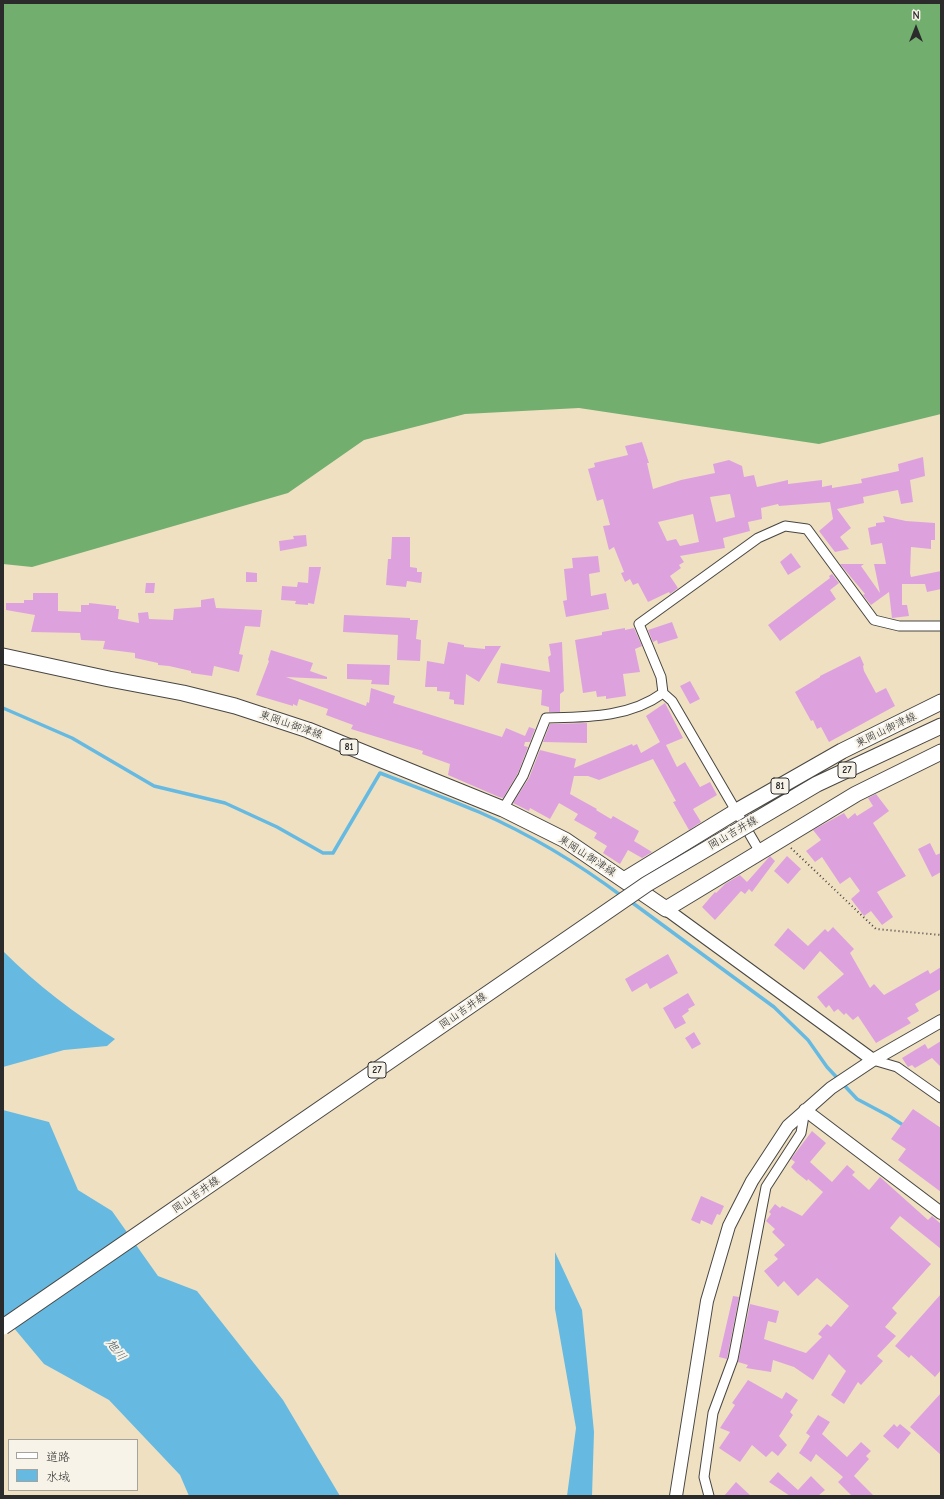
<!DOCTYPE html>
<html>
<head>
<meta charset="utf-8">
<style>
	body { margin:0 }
	#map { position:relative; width:944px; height:1499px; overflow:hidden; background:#efe0c2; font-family:"Comic Neue","Klee One",sans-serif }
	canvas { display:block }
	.frame { position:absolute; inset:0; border:4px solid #2b2b2b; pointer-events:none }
	.legend { position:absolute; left:8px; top:1439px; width:130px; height:52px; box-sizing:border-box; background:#f7f3e8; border:1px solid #a5a39c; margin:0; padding:5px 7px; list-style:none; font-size:12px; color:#2b2b2b }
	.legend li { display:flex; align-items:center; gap:8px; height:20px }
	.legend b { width:20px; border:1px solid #a5a39c }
	.north { position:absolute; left:896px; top:8px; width:40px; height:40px; -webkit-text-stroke:3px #f7f3e8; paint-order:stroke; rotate:0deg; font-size:11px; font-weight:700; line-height:16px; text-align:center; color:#2b2b2b }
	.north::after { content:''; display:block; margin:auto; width:14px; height:18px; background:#2b2b2b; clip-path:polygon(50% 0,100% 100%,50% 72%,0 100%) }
</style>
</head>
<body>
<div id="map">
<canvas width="944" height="1499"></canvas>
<div class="frame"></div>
<ul class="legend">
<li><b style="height:5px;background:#fff"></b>道路</li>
<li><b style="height:11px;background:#66bae2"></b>水域</li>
</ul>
<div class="north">N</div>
</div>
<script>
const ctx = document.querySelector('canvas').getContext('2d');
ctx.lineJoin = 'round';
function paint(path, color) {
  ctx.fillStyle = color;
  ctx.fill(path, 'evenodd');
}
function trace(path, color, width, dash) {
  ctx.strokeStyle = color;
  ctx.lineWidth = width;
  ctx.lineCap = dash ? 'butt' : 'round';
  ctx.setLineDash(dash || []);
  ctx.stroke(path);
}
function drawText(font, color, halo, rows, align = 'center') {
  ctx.font = font + ' "Comic Neue","Klee One",sans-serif';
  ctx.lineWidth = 4;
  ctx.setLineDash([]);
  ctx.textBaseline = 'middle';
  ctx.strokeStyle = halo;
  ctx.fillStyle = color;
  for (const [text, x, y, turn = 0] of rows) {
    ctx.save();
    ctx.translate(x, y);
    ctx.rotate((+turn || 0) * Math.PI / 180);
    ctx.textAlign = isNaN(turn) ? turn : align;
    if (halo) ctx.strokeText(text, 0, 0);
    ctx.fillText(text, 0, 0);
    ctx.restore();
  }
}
paint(new Path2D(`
	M3,3H941V414L819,444L579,408L465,414L364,440L288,493L32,567L3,564Z`), '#72ae6e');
paint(new Path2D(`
	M3,951C37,985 74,1013 115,1039L107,1046L64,1050L3,1067Z
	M3,1110L49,1122L78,1190L112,1211L158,1276L197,1291L283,1400L340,1496H189L180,1475L109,1400L44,1364L3,1315Z
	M555,1252L582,1310L594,1432L592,1496H567L576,1428L555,1309Z`), '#66bae2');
trace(new Path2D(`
	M3,708L72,738L154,786L225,803L277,827L323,853H333L380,773C413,786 446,798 479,812C529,834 579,864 623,897
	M630,901L774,1007L808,1040L827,1067L857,1099L889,1116L906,1127`), '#66bae2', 3.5);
paint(new Path2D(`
	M642,442L649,463H647L653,489L681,480L715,473L713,464L729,460L742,466L744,477L754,475L757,487L788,480V484L822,480V487L832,485V488L862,483L861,479L899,471L898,464L923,457L925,476L910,480L913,502L901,504L898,490L863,497L864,503L837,509L851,528L840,537L849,549L835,552L819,531L833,519L830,502L779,506L778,504L761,508L762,519L748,522L750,531L723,538L725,548L680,556L684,562L679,565L681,568L670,576L678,588L670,594L669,592L648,602L638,583L633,585L630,579L625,582L621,573L624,572L614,547L609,550L603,526L610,525L603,499L597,501L588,469L595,467L594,463L628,455L625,446ZM730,494L735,517L716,522L710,497ZM693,514L699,542L680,546L676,539L667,541L658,522Z
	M883,516L906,521L935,523V540H931V549L911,547L910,573L911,577L941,571V589L927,592L925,584H902V605H907L909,616L892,618L889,592L871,605L863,595L865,594L840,564H864L861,566L880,593L874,564H886L882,543L871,545L868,528L876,526V523L885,522Z
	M306,535L307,546L280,551L279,541L294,539L293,536Z
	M392,537H410V567L417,568V572H422L421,583L407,581L406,587L386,585L388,559H391Z
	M791,553L801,567L788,575L780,562Z
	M598,556L600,572L589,574L591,596L606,593L609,609L566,617L563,601L567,600L564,569L573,568L572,558Z
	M309,567H321L314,604L308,603V605L295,604L296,601L281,600L282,586L297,587L298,582L308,583Z
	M246,572L257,573V582H246Z
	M832,574L839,583L830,590L836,599L780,641L768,625L830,578L829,576Z
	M146,583H155L154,593H145Z
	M33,593H58V611L81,612V605H89V603L116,606V609H119L118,619L139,623L138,613L148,612L149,619L173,620L174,609L201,607V600L214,598L216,608L262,610L260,627L245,626L239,654L243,655L239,672L214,666L212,676L191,673V671L169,666L158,665V663L135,658V653L103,649L105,641L81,640L80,633L31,632L35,615L6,610V603H24V600H33Z
	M344,615L410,618V620H418L416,639L421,640L420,661L397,660L398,635L343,632Z
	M672,622L678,638L658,644L657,640L653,642L648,630Z
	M625,628V630L634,628L642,646L635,649L640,672L623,674L626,696L606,699V696L597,697L596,691L583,693L575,640L602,635V632Z
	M448,642L464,645V647L485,649V646H501L479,682L466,674L464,705L454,704V700L449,699L450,692L437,691V687H425L427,661L444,664Z
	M562,642L564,691L560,694V712H549V707L541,705L542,690L497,683L501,663L550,672L548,657L551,655L549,644Z
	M271,650L313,663L310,671L327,677V679L286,677L366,706L367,702L369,703L371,688L395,696L393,703L502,737L506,728L525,736L529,727L535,729L530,742H525L524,746L528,747L518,773L503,798L499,797L448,775L450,764L422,754L423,751L351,729L353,725L326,715L328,709L299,699L297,706L293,704V706L256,695L269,661L268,660Z
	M860,656L864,665L863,666L864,671L876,693L886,688L895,706L829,742L821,727L817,729L813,720L811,721L795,692L820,677V676Z
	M347,664L390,665L389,685L371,684L372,680L347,679Z
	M690,681L700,699L690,704L680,686Z
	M665,703L683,738L666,745L677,767L685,762L700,787L710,782L717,795L693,809L701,822L689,830L673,802L676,801L653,759L599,780L588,776H574L570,794L597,809L596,810L611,819L613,816L639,831L634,841L652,852L642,858L628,850L620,864L603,853L607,846L594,838L597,833L574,820L578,814L559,803L550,819L530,808L529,811L513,803L529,778L540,750L576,759L574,768L632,744L633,746L637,744L641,753L660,742L646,716Z
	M587,723V743L543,742L550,724Z
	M876,794L889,811L873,823L906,876L877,892L893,917L882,925L871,911L864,916L851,899L860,891L850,877L840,884L822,857L815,862L806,851L821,840L813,830L844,813L848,819L855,813L857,816L873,806L868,798Z
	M930,843L936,855L941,853V872L932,877L918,849Z
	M770,856L775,861L752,892L749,889L745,894L741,891L715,920L702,907L715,892L716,893L725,884L740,875L747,882Z
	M787,856L801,869L788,884L774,871Z
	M833,927L854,949L850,953L870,988L874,984L884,995L928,970L930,974L941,967V989L915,1004L919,1011L907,1018L911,1023L876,1043L858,1016L853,1020L846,1013L844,1015L838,1009L834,1012L829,1005L826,1008L817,997L844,974L820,951L804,970L774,945L788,928L808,946L825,929L828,932Z
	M668,954L678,973L650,989L647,983L632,992L625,979Z
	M688,993L695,1005L688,1009L689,1011L682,1016L686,1023L675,1029L663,1008Z
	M694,1032L701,1044L692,1049L685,1038Z
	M941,1041V1067L932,1058L915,1068L912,1065L908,1067L902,1058L925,1044L928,1049Z
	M913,1109L941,1128V1192L898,1160L906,1149L891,1139Z
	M812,1131L826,1143L810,1162L832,1182L847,1165L855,1172L852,1175L869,1190L880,1177L928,1220L932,1216L941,1224V1249L900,1216L890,1228L931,1264L892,1308L897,1313L885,1327L896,1336L877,1356L883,1361L861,1385L858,1382L844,1404L831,1395L846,1371L829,1354L813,1380L794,1367L773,1360L771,1372L746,1368L748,1365L738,1362L750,1304L779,1311L776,1323L768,1321L764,1339L806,1353L822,1337L818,1334L827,1324L831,1327L849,1306L817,1278L798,1296L784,1281L778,1287L764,1271L778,1259L774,1255L785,1245L772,1232L775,1229L766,1221L771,1214L769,1212L775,1204L780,1208L782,1206L802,1216L823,1192L808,1179L807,1181L797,1173L791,1167L795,1162L791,1159Z
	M701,1196L724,1206L720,1215L717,1214L712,1225L701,1220L700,1224L691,1220Z
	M941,1294V1370L935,1377L911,1355L909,1358L895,1346Z
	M733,1296L739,1297L727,1359L719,1357Z
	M748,1380L782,1399L786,1392L798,1400L790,1412L793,1415L779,1436L787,1445L778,1456L772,1451L766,1457L752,1445L740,1462L719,1448L730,1432L720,1428L735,1405L732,1403Z
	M941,1393V1455L910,1427Z
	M818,1415L830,1422L822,1434L847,1457L861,1442L871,1451L866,1456L869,1459L854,1476L874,1496H852L838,1482L843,1477L816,1454L811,1462L799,1453L810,1436L806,1433Z
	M894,1424L897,1427L900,1424L911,1433L898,1449L883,1436Z
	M778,1472L798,1490L811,1476L825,1490L818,1496H790L769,1482Z
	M736,1482L751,1496H724Z`), '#dda2de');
const minor = new Path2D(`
	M503,809L523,776L546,718C586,717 629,718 663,693
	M760,852L672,701L663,693L661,677L639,624L758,538L785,526L807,529L874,620L899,626H941
	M873,1060L897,1067L941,1098
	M709,1496L704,1477L713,1413L733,1359L766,1187L801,1133L805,1110`);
const tertiary = new Path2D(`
	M666,909L873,1060
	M805,1110L941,1213
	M676,1496L707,1301L729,1226L752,1181L788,1126L831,1088L873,1060L941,1021`);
const primary = new Path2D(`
	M3,656L109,679L183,693L235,706L308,730L503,809L565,840L666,909L856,794L941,752
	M756,820L817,784L941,726
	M624,880L735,812L842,751L941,702`);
trace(minor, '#484642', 11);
trace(tertiary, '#484642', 14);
trace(primary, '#484642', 17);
trace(new Path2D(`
	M791,848L876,929L941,935`), '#484642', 2, [1, 3]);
trace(minor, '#fff', 9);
trace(tertiary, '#fff', 12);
trace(primary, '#fff', 15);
const primaryBridge = new Path2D(`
	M3,1327L647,884L756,820`);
trace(primaryBridge, '#484642', 17, []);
trace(primaryBridge, '#fff', 15);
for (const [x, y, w] of [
	[349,747,18],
	[847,770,18],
	[780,786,18],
	[377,1070,18]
]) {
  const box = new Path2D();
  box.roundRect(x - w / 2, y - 8, w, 16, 3);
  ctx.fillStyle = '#f7f3e8';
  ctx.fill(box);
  trace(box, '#2b2b2b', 1);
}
drawText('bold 10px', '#2b2b2b', null, [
	["81",349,747],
	["27",847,770],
	["81",780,786],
	["27",377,1070]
]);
drawText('11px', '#2b2b2b', '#f7f3e8', [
	["東岡山御津線",291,725,19],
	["東岡山御津線",886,730,-26],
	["岡山吉井線",733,833,-30],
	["東岡山御津線",587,856,33],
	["岡山吉井線",463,1011,-35],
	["岡山吉井線",196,1195,-35]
]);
drawText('italic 12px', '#3d5662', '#f7f3e8', [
	["旭川",116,1350,52]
]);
</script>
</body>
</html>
